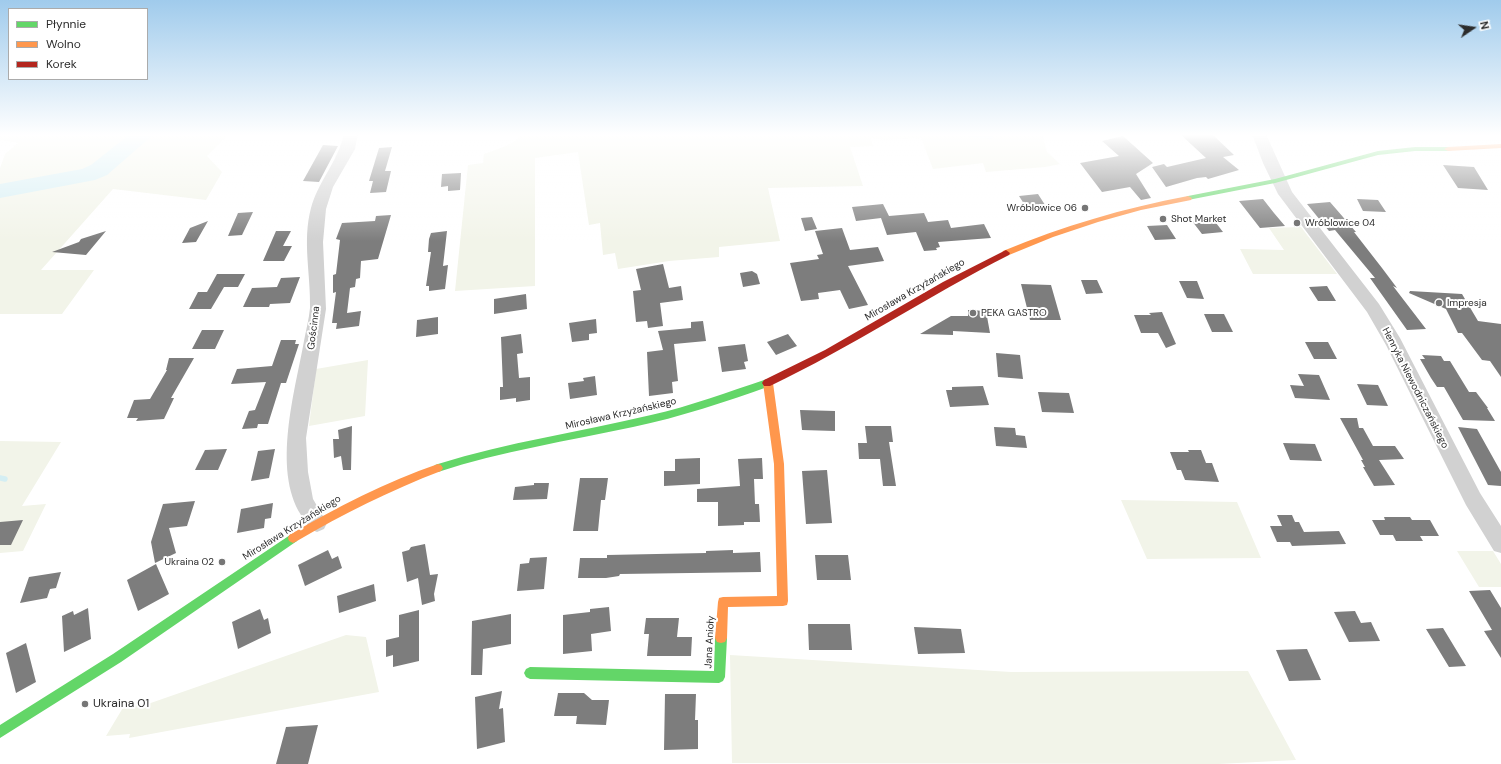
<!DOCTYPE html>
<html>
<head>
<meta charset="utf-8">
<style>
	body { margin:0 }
	#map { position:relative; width:1501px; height:764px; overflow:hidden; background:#fff; font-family:"DM Sans",sans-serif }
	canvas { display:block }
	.legend { position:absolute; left:8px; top:8px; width:140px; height:72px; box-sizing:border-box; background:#fff; border:1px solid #ababab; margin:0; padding:5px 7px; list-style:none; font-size:12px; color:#2c2c2c }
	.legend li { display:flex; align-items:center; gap:8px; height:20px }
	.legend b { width:20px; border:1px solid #ababab }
	.north { position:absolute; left:1453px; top:8px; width:40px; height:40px; -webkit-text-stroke:3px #fff; paint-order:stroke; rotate:77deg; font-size:11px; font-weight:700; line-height:16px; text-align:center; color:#2c2c2c }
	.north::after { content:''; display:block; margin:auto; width:14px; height:18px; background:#2c2c2c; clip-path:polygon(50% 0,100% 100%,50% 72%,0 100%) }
</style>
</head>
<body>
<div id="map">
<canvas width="1501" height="764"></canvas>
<ul class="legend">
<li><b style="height:5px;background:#63d668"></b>Płynnie</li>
<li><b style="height:5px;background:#ff974d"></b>Wolno</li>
<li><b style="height:5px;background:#b3261e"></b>Korek</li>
</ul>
<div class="north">N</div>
</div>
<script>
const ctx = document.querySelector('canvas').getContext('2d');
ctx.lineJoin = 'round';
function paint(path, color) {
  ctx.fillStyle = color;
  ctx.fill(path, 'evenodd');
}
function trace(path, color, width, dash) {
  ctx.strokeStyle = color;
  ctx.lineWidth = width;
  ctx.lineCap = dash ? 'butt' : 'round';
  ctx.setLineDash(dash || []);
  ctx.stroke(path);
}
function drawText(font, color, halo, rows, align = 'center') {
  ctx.font = font + ' "DM Sans",sans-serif';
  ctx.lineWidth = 4;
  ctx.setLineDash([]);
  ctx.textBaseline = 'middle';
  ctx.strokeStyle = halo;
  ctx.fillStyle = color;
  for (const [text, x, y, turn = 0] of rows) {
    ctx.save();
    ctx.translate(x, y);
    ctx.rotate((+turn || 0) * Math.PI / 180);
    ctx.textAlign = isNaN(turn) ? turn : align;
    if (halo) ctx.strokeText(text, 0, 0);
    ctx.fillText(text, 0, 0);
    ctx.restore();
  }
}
paint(new Path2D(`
	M0,134H229L207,156L222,172L206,200L113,189L41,270H94L62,314H0V168L5,154L18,143L0,140Z
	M518,134H1042L1047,152L1060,164L1045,167L986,172L983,163L933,169L921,138L884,140L871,138L873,146L850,147L863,186L768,188L780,241L719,247V257L669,261L618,269L615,253L603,255L600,223L589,225L578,152L535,158V286L455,291L468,165L483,163L484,154L506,146L518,139Z
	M1301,227L1337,274H1253L1240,249L1284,250L1269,228Z
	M368,360L365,416L309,426L316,369Z
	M0,441L61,442L22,506L46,504L23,551L0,553Z
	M1121,500L1237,502L1261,558L1147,559Z
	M1457,551H1493L1501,564V587H1479Z
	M346,635L366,637L379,692L129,738L130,734L106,736L124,706L145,705Z
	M730,655L1011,672L1248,671L1296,760L1218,764L732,763Z`), '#f2f4e9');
trace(new Path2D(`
	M961,134L991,137`), '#d4eef3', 4);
trace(new Path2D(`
	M0,478L5,479`), '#d4eef3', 5.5);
paint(new Path2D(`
	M130,134H154L107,175L95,180L0,198V184L82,169L91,165Z`), '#d4eef3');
paint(new Path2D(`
	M1180,134H1212L1234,155L1223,157L1239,170L1208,179L1206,177L1197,178L1166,187L1152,167L1164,164L1167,167L1206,158Z
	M1123,136L1153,163L1136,174L1151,198L1141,200L1130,187L1102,192L1080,163L1119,156L1102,141Z
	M323,145L338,146L319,182L303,181Z
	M392,147L385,171H391L386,192L370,193L373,181H369L379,148Z
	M1443,165L1474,167L1488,190L1458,188Z
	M461,173L460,190L448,191V186L441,187L442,174Z
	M1038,194L1047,208L1028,210L1019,196Z
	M1263,199L1274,213L1285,226L1260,228L1239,201Z
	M1357,199L1378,200L1386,212L1363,211Z
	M1330,202L1356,232H1354L1382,268L1397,288L1393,286L1426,329L1407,330L1370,278H1375L1335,230L1329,231L1307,204Z
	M883,204L889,216L924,213L928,222L948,220L951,228L984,224L991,238L938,242L940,247L936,248L937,250L924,251L916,232L887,235L881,218L856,221L852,207Z
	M253,212L242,235L228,236L238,213Z
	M391,215L378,259L361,261L360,278L356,279L355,287L350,288L347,313L361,311L359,326L336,329L337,323H332L336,292L333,293V275L336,274L340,240L336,239L342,223L375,221L376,216Z
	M812,217L817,229L805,231L801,218Z
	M1213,219L1223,232L1202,234L1192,221Z
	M208,221L196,242L182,243L190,228Z
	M1167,225L1176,239L1155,240L1147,226Z
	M842,228L850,250L878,247L884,261L848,266L868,305L849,309L840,290L818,293L819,299L801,301L790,263L819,259L817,255L823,254L815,231Z
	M106,231L86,255L52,252L79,242L81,239Z
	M276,231H291L283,246H292L284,261H263Z
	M447,231L443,266L448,265L445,289L429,291V286H426L431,252H428L429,239L431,233Z
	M663,264L669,288L681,286L683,300L660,303L663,326L648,328L647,321L636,322L633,291L641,290L636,269Z
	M752,271L757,274L760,284L743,287L740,273Z
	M217,274H245L238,287H224L211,309H189L198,292H207Z
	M300,277L290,303L270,304L269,307H243L252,288L277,287L281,278Z
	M1081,280H1097L1103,293L1086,294Z
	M1179,281H1197L1204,299L1187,298Z
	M1021,284L1051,285L1061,320H1030Z
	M1327,286L1336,301H1318L1309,287Z
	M1410,291L1462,294L1478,321L1501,324V377L1490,361L1482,360L1462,333H1458L1446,309L1409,293Z
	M526,294L527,309L494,314V299Z
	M968,310L986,311L990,333L953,331V335L920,334L951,316H968Z
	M1162,312L1176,344L1166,348L1158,333H1141L1134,315H1151L1149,313Z
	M1204,314H1224L1233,332H1212Z
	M438,317V334L416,337L417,320Z
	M596,319L597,333L589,334V340L572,342L569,323Z
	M703,321L706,341L674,344L678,381L672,382L673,393L649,396L647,352L663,350L658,331L691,328V322Z
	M202,330H224L215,349H192Z
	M521,334L523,353L517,354L519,378L530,377V400L516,402V398L500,400V387H503L501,337Z
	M788,334L797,346L776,355L767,342Z
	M281,340H296L295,344H299L286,383H281L268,424H258L257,428L242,429L249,411L255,410L266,382L231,384L237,369L272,366Z
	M1305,342H1328L1337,359H1314Z
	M745,344L748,361L744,362L746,369L722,372L718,347Z
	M996,353L1020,355L1023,379L998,377Z
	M1422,355L1441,356L1444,361H1450L1469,392H1476L1488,408H1487L1495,421L1463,420L1444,387H1437L1431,378L1420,359H1425Z
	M169,358H194L171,398H174L164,419L136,421L138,418H127L134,400L150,399L167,370H166Z
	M1298,374L1319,375L1330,400L1295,398L1290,385L1304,386Z
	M595,376L597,395L570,399L568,383L584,381L583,378Z
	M1357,384L1378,385L1388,406L1367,405Z
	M983,386L989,405L950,407L946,390H952V387Z
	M1038,392L1069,393L1074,413L1042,412Z
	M800,410L835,411V431L802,430Z
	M1340,418H1357L1359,428H1363L1373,446H1395L1404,459L1379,460L1395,485L1374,486L1363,467H1365L1361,460H1363Z
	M352,426L351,470H343L341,456L334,458L333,439H339L338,430Z
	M865,426H891L893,442H889L896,486H883L880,459H859L858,443H867Z
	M994,427L1015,428L1016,435L1025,436L1027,448L996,446Z
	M1458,427L1477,429L1501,472V486L1488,485Z
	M1283,443L1315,444L1322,461L1290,460Z
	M227,449L218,470H195L205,450Z
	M275,449L269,478L251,481L258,451Z
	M1188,450H1201L1206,463H1212L1219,482L1185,480L1181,470H1177L1170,452H1189Z
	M700,458V484L664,486V471H675V459Z
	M762,458L763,479H754L755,504H759L760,522H744V525L718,526V502H697V489L740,486L738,459Z
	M827,470L832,523L806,524L802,471Z
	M580,478H608L605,500H601L598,531H573Z
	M534,483H549L547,499L513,500L515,487L534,485Z
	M195,501L187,526L169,528L176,553L155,563L151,542L163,504Z
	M273,503L271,518L265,519L264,528L237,533L241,509Z
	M1277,515H1292L1295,522H1299L1304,532L1339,531L1346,544L1292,546L1290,542H1277L1270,526H1282Z
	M1384,517H1410L1412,520H1430L1439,536H1420L1423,541H1396L1393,535H1380L1372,520H1385Z
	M23,520L11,545H0V522Z
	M425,544L430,575L438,574L434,594L435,601L422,605L418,578L407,582L402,552L409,550L411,547Z
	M328,550L332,559L338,556L342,568L305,586L298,565Z
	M733,550V553L760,552L761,572L620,574L619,576L606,578H578L580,558H607V555L706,553V551Z
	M815,555H848L851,580H817Z
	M547,557L544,589L517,591L520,564L529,563L530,558Z
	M156,564L169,594L138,611L127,580Z
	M61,572L56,588L50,589L47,598L20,603L29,577Z
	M374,584L376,601L339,613L337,596Z
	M1490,590L1501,608V658L1484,631L1492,630L1469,591Z
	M609,607L611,631L591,634L592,651L563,654V615L590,612V609Z
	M88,608L91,639L64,652L62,616L73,611L74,615Z
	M260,609L264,620L268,618L271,633L238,649L232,622Z
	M419,610V661L393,667V655L386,657V640L399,637V615Z
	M1355,611L1361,623L1371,622L1380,641L1349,642L1334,612Z
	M511,614V644L483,649L482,675H471L472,621Z
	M646,618H679L677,637H692L691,656H647L649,634H644Z
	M808,624H850L852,650H809Z
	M914,627L961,629L965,653L918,654Z
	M1443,628L1466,666L1449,667L1426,629Z
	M26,643L36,682L16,693L6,653Z
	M1307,649L1321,680L1289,681L1276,650Z
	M502,691L499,709L503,708L505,742L477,749L475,697Z
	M558,693H584L592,700H609L606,725L576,724L577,716H554Z
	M665,694H696L695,720H698V749L664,750Z
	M318,725L308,764H276L286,727Z`), '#7d7d7d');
paint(new Path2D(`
	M344,134H358L355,149L333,187L326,209L323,242L326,309L306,438L308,472L313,499L327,523L324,529L317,532C308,529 306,523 301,515C272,469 295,391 304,341C306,330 309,319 310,308C311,275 302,241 311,208C318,182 338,161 344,134Z
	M1252,134H1266L1292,192L1379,304L1400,338L1480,493L1501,526V553L1494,551L1466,505L1386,345L1367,312L1278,194L1263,163Z`), '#d1d1d1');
paint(new Path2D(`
	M1415,147H1448L1452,149L1448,151H1415L1378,155L1275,183L1188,200L1184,198L1188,196L1275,179L1378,151Z
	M767,379L770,380L772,383L770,386C726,402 680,417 633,427C568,441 502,451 438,472L435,471L433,468L435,465L438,464C508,442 580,432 651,415C691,406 728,392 767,379Z
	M293,533L297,535L298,538L297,541L121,662L0,738V725L113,654Z
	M721,633L725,634L727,638L725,677L723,681L719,683L530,679L526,677L524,673L526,669L530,667L714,671L715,638L717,634Z`), '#63d668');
paint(new Path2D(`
	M1501,144V148L1448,151L1444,149L1448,147Z
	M1188,196L1192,198L1191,200L1141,210L1098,222L1053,237L1009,255H1003L1002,253L1003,251C1063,226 1124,208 1188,196Z
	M768,379L771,380L773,383L784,464L788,601L787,605L783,606L728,607L727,638L725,642L721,643L717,642L715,638L718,602L719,598L723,597L777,596L774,464L763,383L765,380Z
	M438,464L441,465L443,468L441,471C391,490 343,514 297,541L293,543L289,541L288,538L289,535C337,507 386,482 438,464Z`), '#ff974d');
paint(new Path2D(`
	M1006,250L1010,253L1009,255C928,296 852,347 770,386H764L762,383L764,380L825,350L943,282Z`), '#b3261e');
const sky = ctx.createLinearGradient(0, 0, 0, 241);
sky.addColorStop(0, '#a0cbec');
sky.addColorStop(0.56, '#fff');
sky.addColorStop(1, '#ffffff00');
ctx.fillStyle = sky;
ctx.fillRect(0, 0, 1501, 241);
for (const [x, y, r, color] of [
	[1085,208,4,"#767676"],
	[1163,219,4,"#767676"],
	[1297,223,4,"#767676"],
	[1439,303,4,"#767676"],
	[973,313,4,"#767676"],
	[222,562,4,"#767676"],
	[85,704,4,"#767676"]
]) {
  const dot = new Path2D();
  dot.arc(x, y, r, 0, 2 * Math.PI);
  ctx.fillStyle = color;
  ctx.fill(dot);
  trace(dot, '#fff', 1.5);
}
drawText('10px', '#2c2c2c', '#fff', [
	["Wróblowice 06",1077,208,"right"],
	["Shot Market",1171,219],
	["Wróblowice 04",1305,223],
	["Impresja",1447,303],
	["PEKA GASTRO",981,313],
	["Ukraina 02",214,562,"right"]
], 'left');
drawText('10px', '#2c2c2c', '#fff', [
	["Mirosława Krzyżańskiego",915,290,-30],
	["Gościnna",314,328,-83],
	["Henryka Niewodniczańskiego",1415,388,63],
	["Mirosława Krzyżańskiego",621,414,-13],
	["Mirosława Krzyżańskiego",292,528,-32],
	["Jana Anioły",710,642,-87]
]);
drawText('12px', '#2c2c2c', '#fff', [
	["Ukraina 01",93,704]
], 'left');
</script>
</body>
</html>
